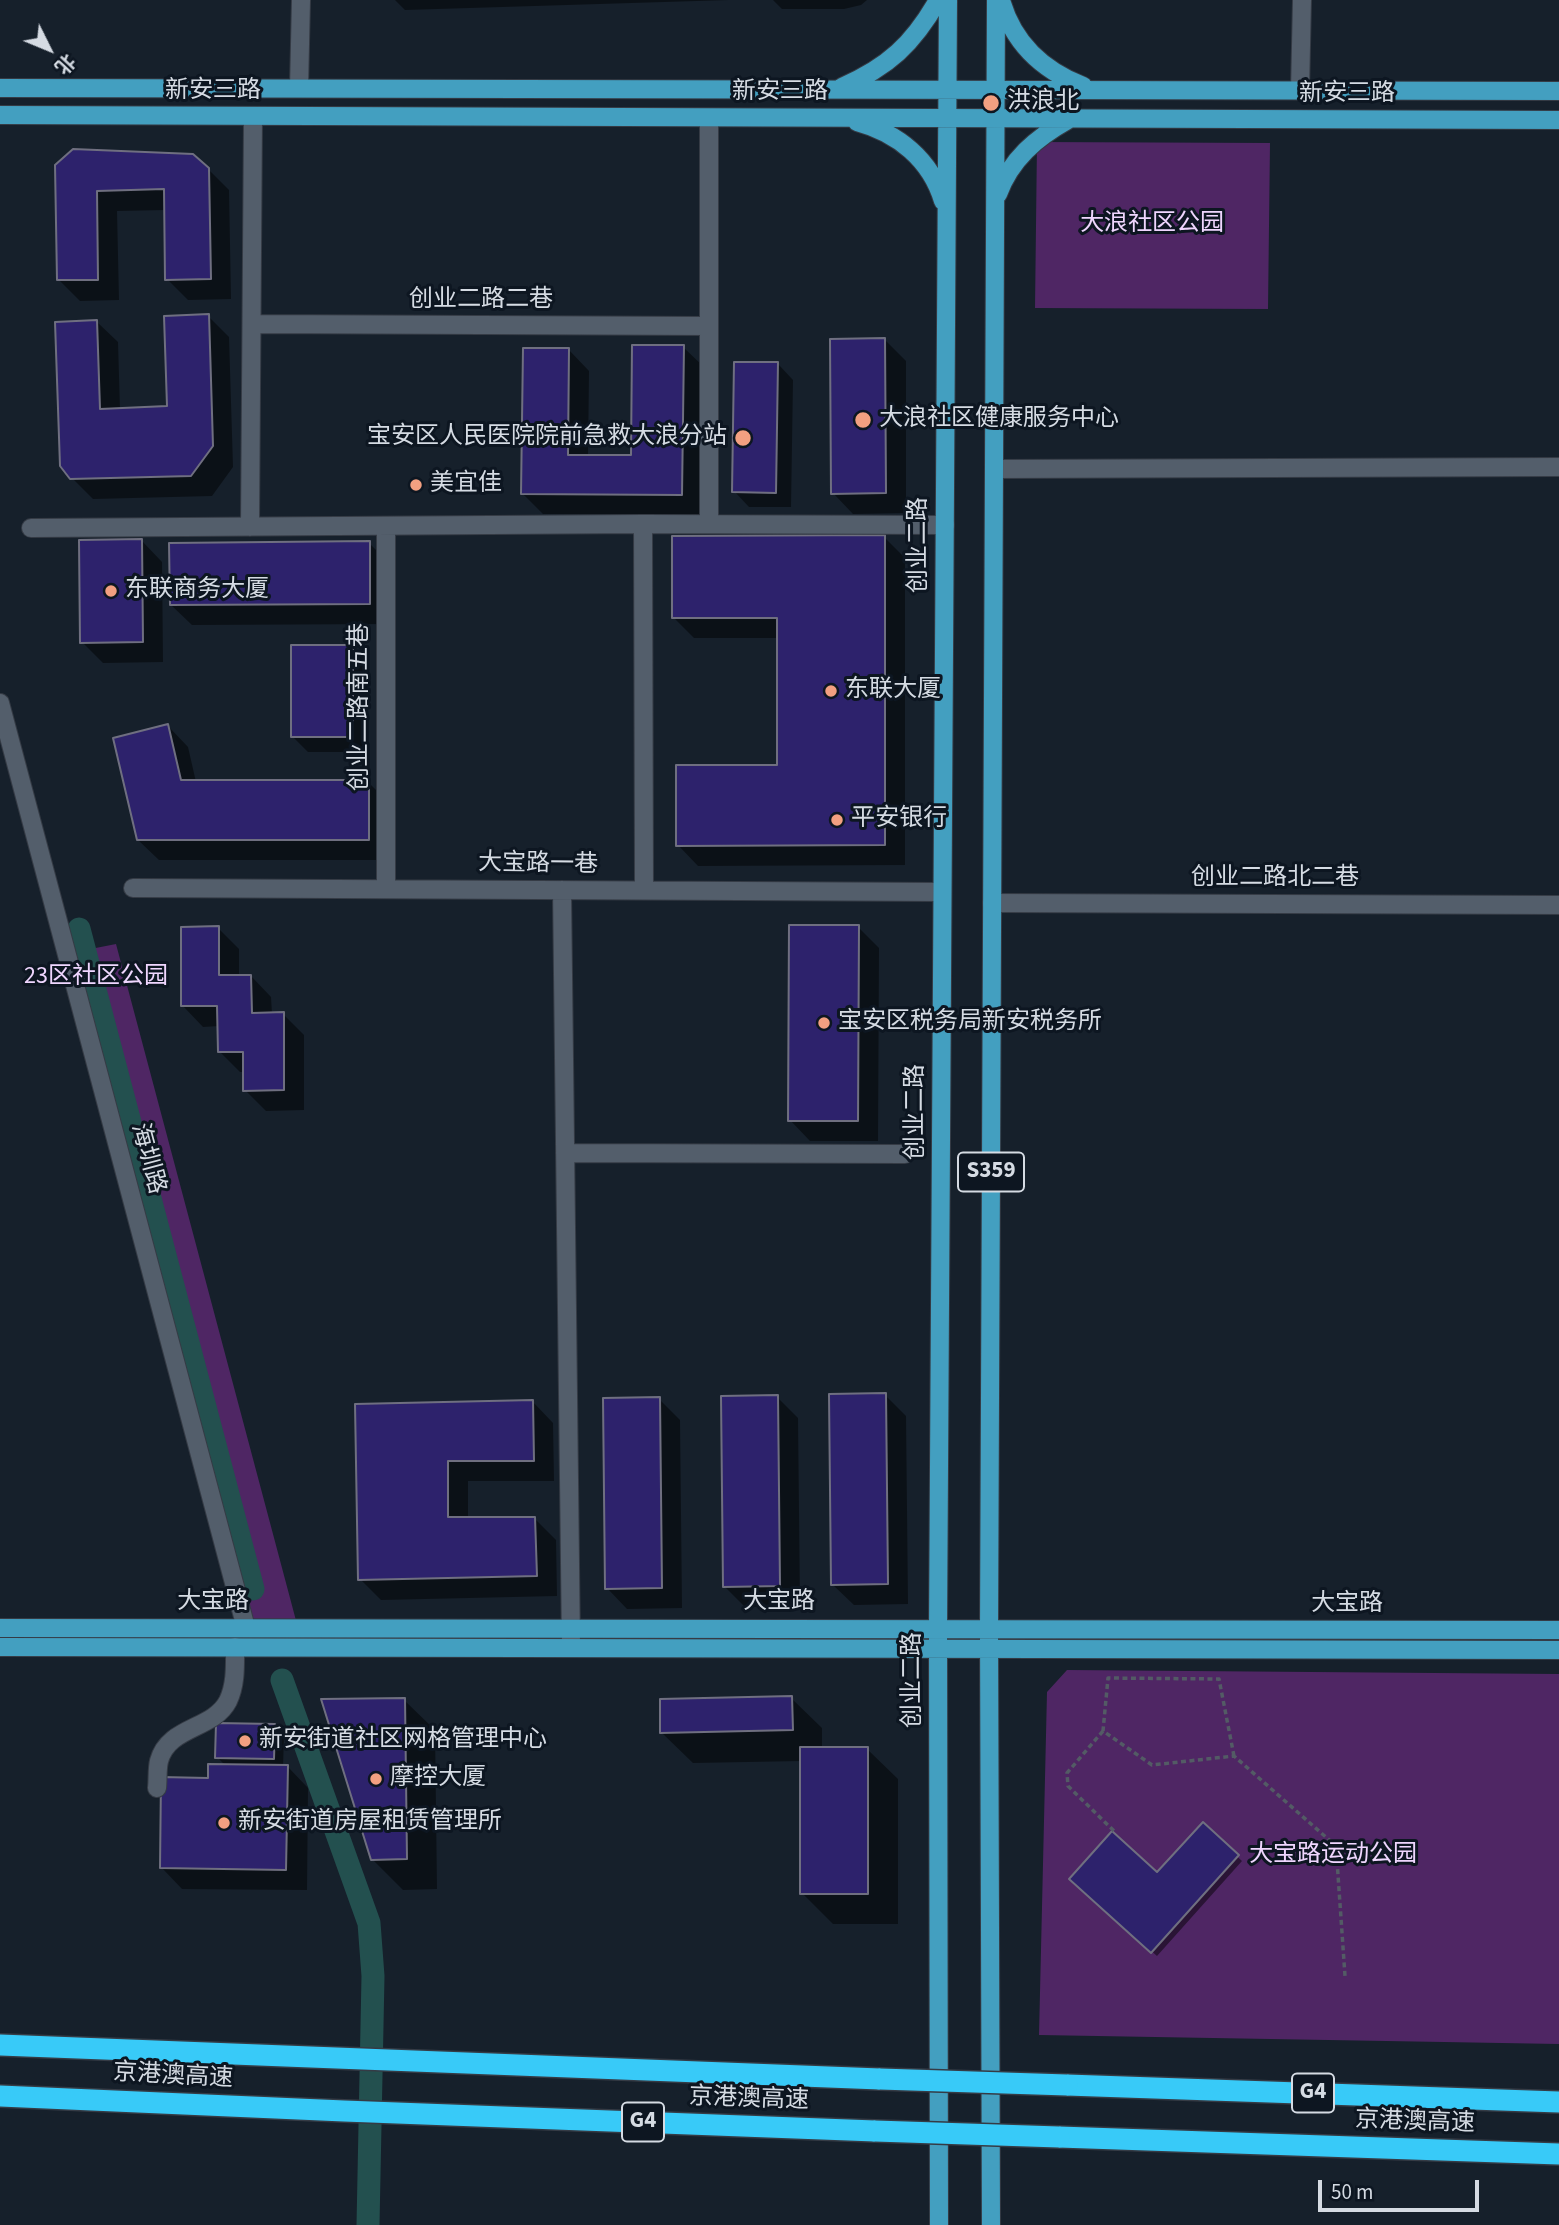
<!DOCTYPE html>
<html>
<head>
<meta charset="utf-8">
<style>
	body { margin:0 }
	#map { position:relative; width:1559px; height:2225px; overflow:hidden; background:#16202b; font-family:"Source Sans 3","Noto Sans SC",sans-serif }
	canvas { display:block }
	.north { position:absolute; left:14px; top:14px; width:70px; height:70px; -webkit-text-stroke:5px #0d1621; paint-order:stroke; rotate:133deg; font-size:19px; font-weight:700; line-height:28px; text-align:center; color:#d5dbe3 }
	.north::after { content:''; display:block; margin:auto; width:24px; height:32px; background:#d5dbe3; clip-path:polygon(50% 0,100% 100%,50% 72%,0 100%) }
	.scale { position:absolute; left:1318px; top:2180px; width:161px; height:32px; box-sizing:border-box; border:4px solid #d5dbe3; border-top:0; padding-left:9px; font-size:21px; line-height:24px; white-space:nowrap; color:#d5dbe3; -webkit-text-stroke:5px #0d1621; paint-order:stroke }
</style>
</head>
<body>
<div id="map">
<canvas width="1559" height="2225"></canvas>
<div class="north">北</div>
<div class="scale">50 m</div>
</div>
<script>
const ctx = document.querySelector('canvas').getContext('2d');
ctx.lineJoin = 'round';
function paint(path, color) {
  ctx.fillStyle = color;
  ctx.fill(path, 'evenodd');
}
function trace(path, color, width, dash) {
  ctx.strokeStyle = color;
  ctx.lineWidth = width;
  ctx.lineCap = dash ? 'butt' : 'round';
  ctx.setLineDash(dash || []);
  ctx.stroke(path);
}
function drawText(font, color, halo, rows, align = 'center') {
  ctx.font = font + ' "Source Sans 3","Noto Sans SC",sans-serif';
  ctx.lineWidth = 6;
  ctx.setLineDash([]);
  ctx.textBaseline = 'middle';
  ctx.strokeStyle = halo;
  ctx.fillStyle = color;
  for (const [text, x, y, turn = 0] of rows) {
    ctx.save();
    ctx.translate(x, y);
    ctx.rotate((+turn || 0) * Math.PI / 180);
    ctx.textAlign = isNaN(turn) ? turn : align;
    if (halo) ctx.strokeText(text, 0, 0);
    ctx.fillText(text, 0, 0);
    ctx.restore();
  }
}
paint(new Path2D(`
	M1037,142L1270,143L1268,309L1035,308Z
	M116,944L298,1628H246L60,955Z
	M1067,1670L1559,1674V2044L1039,2035L1047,1692Z`), '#4f2664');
paint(new Path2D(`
	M395,0H729L405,10Z
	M773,0H867L861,5L844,9H782Z
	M57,166L208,169L229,190L231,299L188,300L167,279L166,210L117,211L119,300L80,301L59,280Z
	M208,316L229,337L233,467L212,496L93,499L72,478L97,322L118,342L120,410L169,408Z
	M885,340L906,361V513L853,514L833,493Z
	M683,347L704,367L702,515L543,514L522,493L569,350L589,371L588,457H632Z
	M778,364L793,380L791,507H749L734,491Z
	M884,537L905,558V865L698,866L678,845L778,767L779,638H694L673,617Z
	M142,541L162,562L163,662L103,663L82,642Z
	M369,543L390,564V624L192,625L171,605Z
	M352,647L367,662L368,752H308L293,737Z
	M168,726L188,747L196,782H368L389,803V860H159L138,840Z
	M858,927L879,948L878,1141H810L790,1120Z
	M218,928L239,949V977L251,976L271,997L272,1014H283L304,1035V1110L266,1111L245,1090V1072H240L220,1052L219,1026L203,1027L183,1006Z
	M885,1395L906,1416L908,1604L854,1605L833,1585Z
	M777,1397L798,1418L800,1606L745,1607L724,1586Z
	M659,1399L680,1420L682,1608L627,1609L607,1588Z
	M533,1402L553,1423L554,1481H468V1519H535L556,1540L557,1596L381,1600L360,1579L357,1406Z
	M791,1698L822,1728V1749H867L898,1779V1924H833L802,1893V1761L693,1763L662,1733Z
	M404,1700L435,1730L437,1889L403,1890L372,1859Z
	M274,1726L284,1736L283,1767H288L308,1788L307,1890L182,1889L162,1868L226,1766L217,1757Z
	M1203,1825L1242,1861L1157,1956L1071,1879L1158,1875Z`), '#0007');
trace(new Path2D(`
	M79,929L253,1589
	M282,1680L369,1923L373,1976L368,2225`), '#23504f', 23);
const building = new Path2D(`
	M73,149L193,154L209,168L211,279L165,280L164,189L97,191L98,280H57L55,165Z
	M209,314L213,446L191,476L70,479L60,466L55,322L97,320L100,409L167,406L164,316Z
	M885,338L886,493L831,494L830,339Z
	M632,345H684L682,495L521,494L523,348H569L568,455H631Z
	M734,362H778L776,493L732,492Z
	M885,535V845L676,846V765H777V618H672V536Z
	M142,539L143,642L80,643L79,540Z
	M370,541V604L170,605L169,543Z
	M291,645H353V737H291Z
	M168,724L181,780H369V840H137L113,738Z
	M789,925H859L858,1121H788Z
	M219,926V975H251L252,1013L284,1012V1090L243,1091V1052H218L217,1006H181V927Z
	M886,1393L888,1584L831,1585L829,1394Z
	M778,1395L780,1586L723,1587L721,1396Z
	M660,1397L662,1588L605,1589L603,1398Z
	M533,1400L534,1461H448V1517H535L537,1576L358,1580L355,1404Z
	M792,1696L793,1730L660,1733V1699Z
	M405,1698L407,1859L371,1860L321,1699Z
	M216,1723L275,1724L274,1759L215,1758Z
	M800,1747H868V1894H800Z
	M208,1764L288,1765L286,1870L160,1868L161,1777L208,1778Z
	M1203,1822L1239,1855L1151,1953L1069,1879L1112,1831L1157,1872Z`);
paint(building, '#2d226c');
trace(building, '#6f6f80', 2);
const minor = new Path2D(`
	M299,88L301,0
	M1300,91L1302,0
	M253,324L709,326
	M994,469L1559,467
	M643,524L644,890
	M709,524V118
	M386,526V888
	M250,527L253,116
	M31,528L643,524L945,525
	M0,703L246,1628
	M133,888L942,892
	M562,890L571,1647
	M992,903L1559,905
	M565,1153L905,1154
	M157,1788C158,1779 157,1769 159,1761C168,1726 213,1730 228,1701C236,1684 235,1666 235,1647`);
const major = new Path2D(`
	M1001,0C1013,43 1042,70 1083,86
	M842,87C888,67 913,44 938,0
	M0,88L1559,91
	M0,115L1559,120
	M857,122C898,133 931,160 943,201
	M998,194C1011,159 1036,138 1068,120
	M0,1628L1559,1630
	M0,1647L1559,1650
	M939,2225L938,1628L948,0
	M991,2225L989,1628L996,0`);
const highway = new Path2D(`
	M0,2045L880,2079
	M1067,2085L1559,2102
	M0,2096L344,2111L875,2131
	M1059,2137L1559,2154`);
trace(minor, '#353b45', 20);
trace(major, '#353b45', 20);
trace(highway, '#353b45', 24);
trace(new Path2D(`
	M1103,1731L1067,1773L1068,1786L1115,1832
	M1234,1756L1219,1679L1108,1678L1103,1731L1152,1765L1234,1756L1336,1846L1345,1976`), '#535b65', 3.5, [5, 3.5]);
trace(minor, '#535e6b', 18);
trace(major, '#439fc0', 18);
trace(highway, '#38caf8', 21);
const highwayBridge = new Path2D(`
	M880,2079L1067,2085
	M875,2131L1059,2137`);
trace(highwayBridge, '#353b45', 24, []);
trace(highwayBridge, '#38caf8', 21);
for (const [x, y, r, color] of [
	[991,103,9,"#f2a081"],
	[863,420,9,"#f2a081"],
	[743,438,9,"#f2a081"],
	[416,485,7,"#f2a081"],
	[111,591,7,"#f2a081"],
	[831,691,7,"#f2a081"],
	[837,820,7,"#f2a081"],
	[824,1023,7,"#f2a081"],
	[245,1741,7,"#f2a081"],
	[376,1779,7,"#f2a081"],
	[224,1823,7,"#f2a081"]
]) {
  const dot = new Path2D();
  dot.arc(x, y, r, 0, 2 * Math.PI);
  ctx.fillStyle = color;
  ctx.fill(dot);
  trace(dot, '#0d1621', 2.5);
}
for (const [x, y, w] of [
	[991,1172,66],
	[1313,2093,42],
	[643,2122,42]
]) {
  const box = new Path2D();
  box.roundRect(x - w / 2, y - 19.5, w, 39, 5);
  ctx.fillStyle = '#0d1621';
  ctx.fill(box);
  trace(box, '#d5dbe3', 2);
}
drawText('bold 23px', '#d5dbe3', null, [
	["S359",991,1172],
	["G4",1313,2093],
	["G4",643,2122]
]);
drawText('24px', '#d5dbe3', '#0d1621', [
	["新安三路",213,92],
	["新安三路",780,93],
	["新安三路",1347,95],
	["创业二路二巷",481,301],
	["创业二路",920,545,-90],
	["创业二路南五巷",361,707,-90],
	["大宝路一巷",538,865,1],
	["创业二路北二巷",1275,879],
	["创业二路",917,1112,-90],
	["海圳路",147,1159,75],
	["大宝路",213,1603],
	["大宝路",779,1603],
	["大宝路",1347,1605],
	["创业二路",914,1680,-90],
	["京港澳高速",173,2077,3],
	["京港澳高速",749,2100,2],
	["京港澳高速",1415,2123,2]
]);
drawText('24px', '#d5dbe3', '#0d1621', [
	["洪浪北",1007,103],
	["大浪社区健康服务中心",879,420],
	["宝安区人民医院院前急救大浪分站",727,438,"right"],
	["美宜佳",430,485],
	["东联商务大厦",125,591],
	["东联大厦",845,691],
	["平安银行",851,820],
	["宝安区税务局新安税务所",838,1023],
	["新安街道社区网格管理中心",259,1741],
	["摩控大厦",390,1779],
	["新安街道房屋租赁管理所",238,1823]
], 'left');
drawText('24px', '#efd6fe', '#0d1621', [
	["大浪社区公园",1152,225],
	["23区社区公园",96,978],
	["大宝路运动公园",1333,1856]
]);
</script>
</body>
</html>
